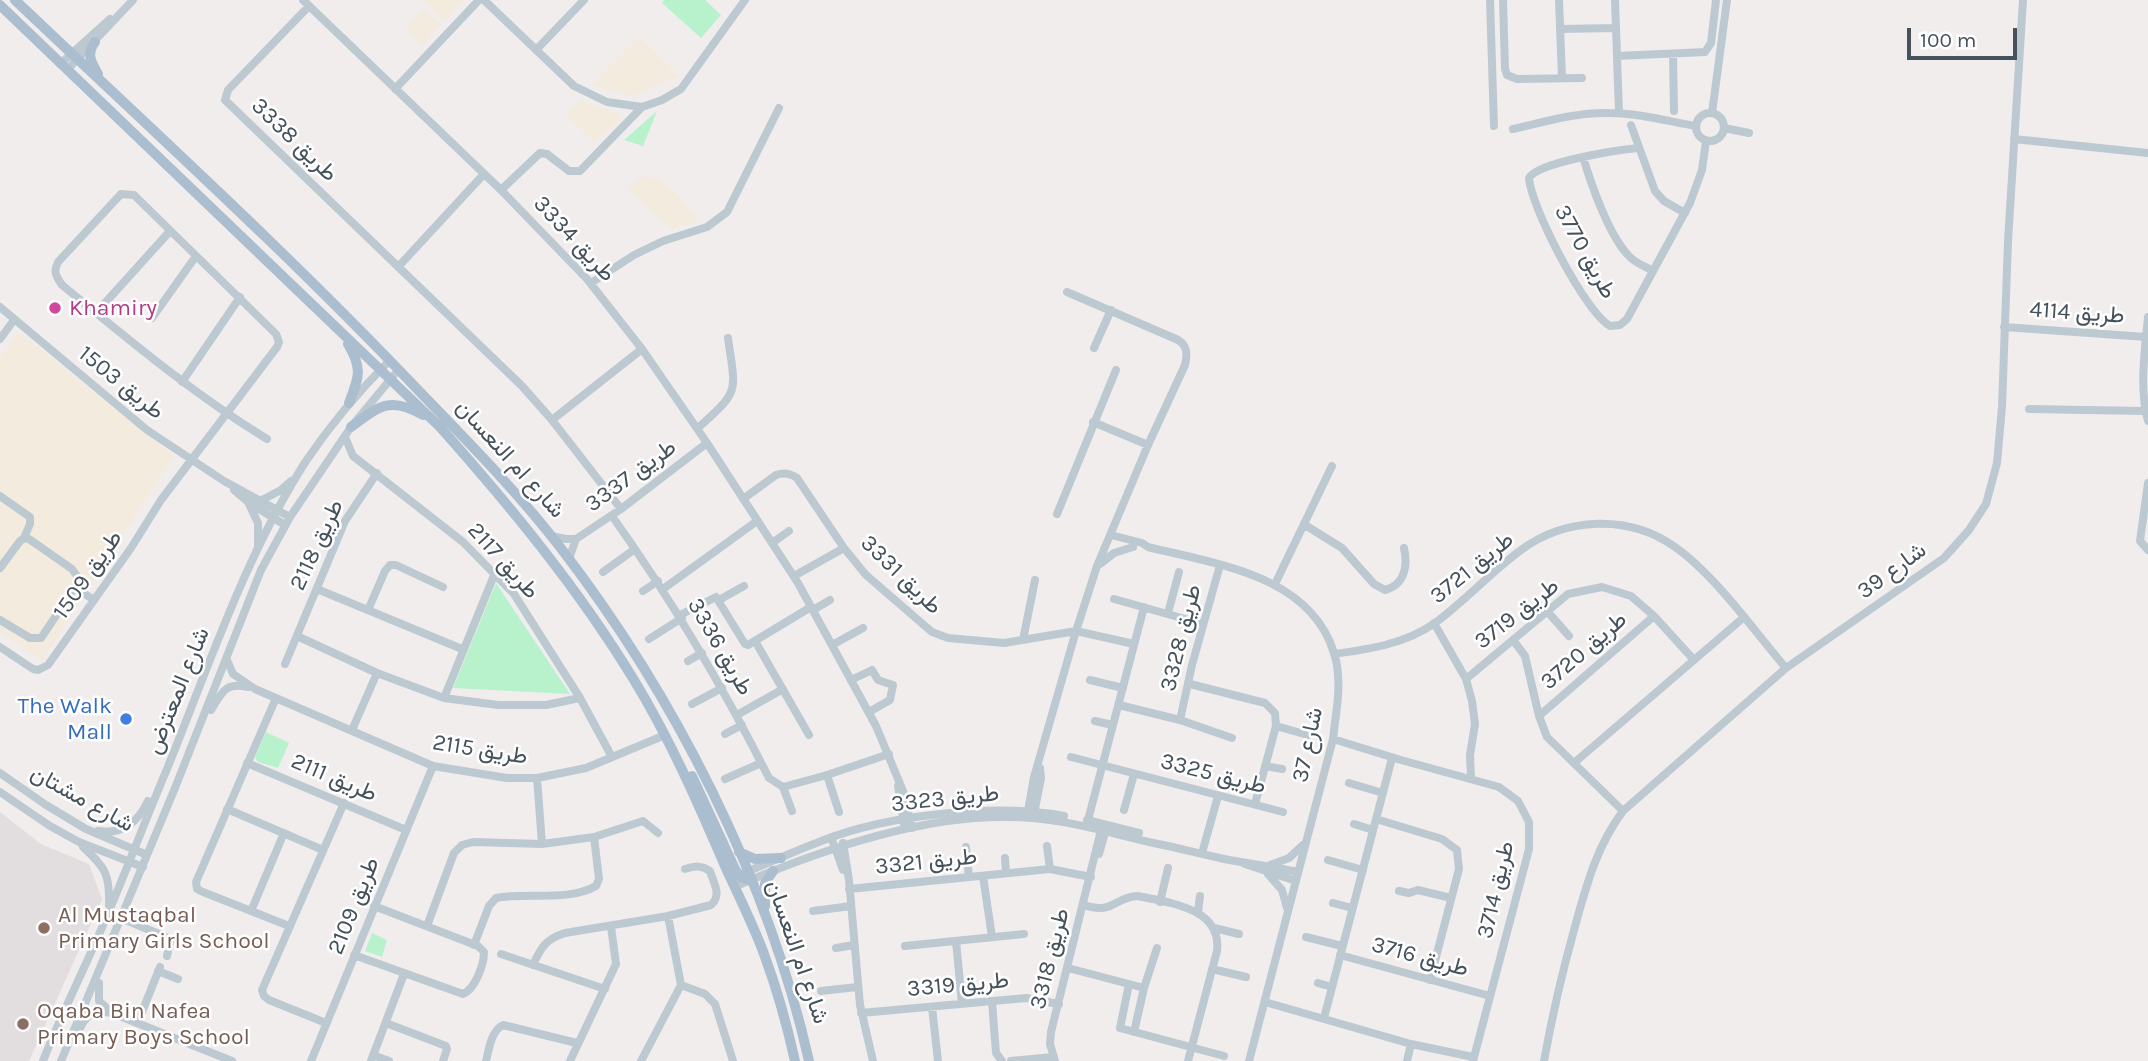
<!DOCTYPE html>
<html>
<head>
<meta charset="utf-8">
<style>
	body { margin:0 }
	#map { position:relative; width:2148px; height:1061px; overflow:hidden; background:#f1eded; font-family:Karla,sans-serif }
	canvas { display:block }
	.scale { position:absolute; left:1907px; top:28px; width:110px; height:32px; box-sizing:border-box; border:4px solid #45525c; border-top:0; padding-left:9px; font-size:21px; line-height:24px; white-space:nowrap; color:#45525c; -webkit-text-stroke:5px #fff; paint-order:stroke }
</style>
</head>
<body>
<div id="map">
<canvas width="2148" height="1061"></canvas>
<div class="scale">100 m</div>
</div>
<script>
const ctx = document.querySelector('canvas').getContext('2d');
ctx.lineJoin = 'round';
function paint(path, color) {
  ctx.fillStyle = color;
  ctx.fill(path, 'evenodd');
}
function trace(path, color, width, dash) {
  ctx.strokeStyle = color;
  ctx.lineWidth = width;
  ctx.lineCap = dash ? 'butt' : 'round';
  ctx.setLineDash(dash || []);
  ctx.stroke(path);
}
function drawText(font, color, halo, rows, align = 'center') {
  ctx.font = font + ' Karla,Vazirmatn,sans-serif';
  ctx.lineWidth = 5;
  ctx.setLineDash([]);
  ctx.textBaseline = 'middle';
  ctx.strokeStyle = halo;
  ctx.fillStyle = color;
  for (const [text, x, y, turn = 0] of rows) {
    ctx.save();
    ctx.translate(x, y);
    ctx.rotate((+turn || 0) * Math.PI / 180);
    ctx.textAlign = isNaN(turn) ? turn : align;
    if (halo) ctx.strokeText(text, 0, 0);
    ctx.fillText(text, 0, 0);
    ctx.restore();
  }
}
paint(new Path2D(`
	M0,812L41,844L89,864L102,899L29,1061H0Z`), '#e2dedf');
paint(new Path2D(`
	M664,0H705L721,15L701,38L662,3Z
	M657,111L643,146L624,140Z
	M496,583L570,694L453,688Z
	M266,732L289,743L278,768L258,762L255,757Z
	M372,933L387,940L382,957L365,951Z`), '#b8f2cd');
paint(new Path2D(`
	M422,0H465L443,21Z
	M424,9L441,25L422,46L406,29Z
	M639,37L680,76L631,96L591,85Z
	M581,100L620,114V120L594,142L566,115Z
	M646,176C669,178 684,204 699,221L672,229L627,187Z
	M19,332L174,456L42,661L0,631V357Z`), '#f3ebdd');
trace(new Path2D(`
	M303,0L501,190L587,279L642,349L707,443L798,583L876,726L903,791L912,828
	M484,0L574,86L607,102L642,107L662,100L681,89L745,0
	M1490,0L1494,126
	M1503,0L1505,69L1507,75L1517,79L1582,78
	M1559,0L1562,78
	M1615,0L1619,113
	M309,6L228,90L225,100L522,386L552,420L621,509
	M1560,29L1616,28
	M536,50L584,0
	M1673,54L1674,111
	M1617,56L1705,52L1711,43L1716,0
	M60,64L110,19
	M67,70L133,0
	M395,89L479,0
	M1696 127a14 14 0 1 1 28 0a14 14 0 1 1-28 0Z
	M1712,113L1727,0
	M1631,125L1655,191L1664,201L1685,213
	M1724,128L1749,133
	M1513,129C1544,122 1577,112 1609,113C1638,113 1667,121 1695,126
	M2014,139L2148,153
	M1638,148C1618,150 1538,162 1529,178C1531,207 1585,312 1610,326L1620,325L1627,319L1690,203L1702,170L1706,141
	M1583,157C1591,184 1609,236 1629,256C1635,263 1644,266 1652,270
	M501,190L540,153L547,154L569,171H580L642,107
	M398,267L484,174
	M591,283L634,255L663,241L707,227L727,212L779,108
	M0,307L147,430L224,481L290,517
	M96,313L170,231
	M2148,317C2145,349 2139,389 2148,421
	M152,318L196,256
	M2004,327L2146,337
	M0,339L14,320
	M1094,348L1111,310
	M182,382L240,297
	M2029,409L2145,411
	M552,420L642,349
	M1093,422L1148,445
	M698,428C740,390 736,394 728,338
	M345,437L353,456L463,542L514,594L580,698L612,757
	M2148,483L2140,541L2148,550
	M234,490L248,502L285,525
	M0,496L30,517V524L24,538
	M743,499L776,475C784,472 790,473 797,478L844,548L866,575L932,632L948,638L1004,643L1076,631L1134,644
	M262,500L281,490L291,481
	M249,504L258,523V545
	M1057,514L1116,370
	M612,516C672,600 722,685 769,778L783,787L827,775L889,754
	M1305,525L1342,548L1374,584L1385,590C1405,585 1408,565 1404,548
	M1111,535L1142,543L1148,547C1216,564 1310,575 1334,653C1343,681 1336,711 1333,739L1249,1061
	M551,536L566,539H576L621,509L707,443
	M772,543L789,531
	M569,559L576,539
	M1100,564L1114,553L1133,547
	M0,568L20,541L24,538L29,539L72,569L80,580L41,638H30L0,620
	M603,572L635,549
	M794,576L844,548
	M1275,584L1332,466
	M76,588L94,600
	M317,589L462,649
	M663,589L757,521
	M643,591L658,581
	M1114,599L1203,624
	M719,600L744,586
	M368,610L385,571L390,565H396L443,587
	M813,610L830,600
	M1547,611L1569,636
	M1168,613L1179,572
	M680,615L716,597L745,644L748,645L811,607
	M1434,623L1466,679L1472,701L1475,724L1470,755L1471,778
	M297,636L377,673L444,698L498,705H546L580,698
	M649,639L682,618
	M1023,640L1035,580
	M1513,640L1525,656L1539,716L1547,737L1623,811
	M755,641L809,735
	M832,645L863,628
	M0,647L33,669L38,670L48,665L131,548L161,500L277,347L279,342L276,334L134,195L121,194L58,262C53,272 56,276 62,285C128,339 193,394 267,439
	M1334,654C1370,649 1405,644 1435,623C1465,601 1491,572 1521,550C1566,517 1629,514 1675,547C1714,574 1755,632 1786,668
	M227,660L233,674L255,689L433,766L507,778H537L586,768L665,735
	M688,661L702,653
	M285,664L345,521L377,473
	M1466,679L1568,594L1602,587L1631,596L1654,616L1694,660
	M851,680L872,670L878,680L893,685L890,700L869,712
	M1090,680L1123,688
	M1190,684L1265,703L1275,713L1276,726L1255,804
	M276,698L196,882L197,889L203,892L289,926
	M444,698L495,573
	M692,704L722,688
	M1119,705L1180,720L1232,738
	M211,710C222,693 224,682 248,687
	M737,715L783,689
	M1539,716L1654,616
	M1180,720L1192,665L1220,565
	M1095,721L1113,725
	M1276,726L1308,735
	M352,730L377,673
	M725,734L742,725
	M1333,739L1401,760L1499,787L1518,801L1529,822V849L1473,1061
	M1071,757L1283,812
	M247,763L406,830
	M1574,763L1743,618
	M1265,766L1282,769
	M0,773L46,805L86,829L147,855
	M827,775L839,812
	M537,778L542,844
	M725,779L761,763
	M1349,783L1383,793
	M898,786L904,824
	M783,787L792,811
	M0,792L50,826L79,842L143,867
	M227,809L323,850
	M1124,810L1134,774
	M1034,814L1041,778L1040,768
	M1027,817L1034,777L1076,631L1097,566L1148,445L1185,365C1188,353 1187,344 1176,339L1067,292
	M1376,819L1442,839L1457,850L1459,869L1430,980
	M1087,820L1139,833
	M1088,820L1144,607
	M1354,824L1373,830
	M98,831C123,835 138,822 148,801
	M831,837L843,870
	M843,843L849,880L860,1005L873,1061
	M1047,846L1050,869
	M83,847C105,867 110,874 109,905
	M966,847L969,877
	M1202,853L1218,796
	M1099,854L1107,826
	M1005,858L1006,873
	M1328,860L1363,870
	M1245,864L1296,881
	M1270,865L1289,858L1303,845
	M744,873C771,862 797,850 824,840C888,815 996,803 1064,816
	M1268,874L1282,890L1287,908
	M983,876L992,937
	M734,887C815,852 918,816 1006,817C1063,817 1104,832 1158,844C1185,849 1213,858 1241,862C1260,865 1279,868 1298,872
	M849,889L1050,869L1091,877
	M1399,891L1409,893L1418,890L1451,898
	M1160,902L1168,868
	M1333,903L1352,908
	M1084,905C1114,915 1113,897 1138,896C1170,903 1222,908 1217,951L1188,1061
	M251,911L284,833
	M813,911L851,906
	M1198,912L1200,896
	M121,918L166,937L170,941L167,956
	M427,926L454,853L462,845L473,842L542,844L594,837L643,821L658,833
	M1214,928L1239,934
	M1306,937L1342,946
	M956,941L962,1004
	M474,945L489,906L496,898C526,892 568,902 596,886L599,879L594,837
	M905,946L1024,934
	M836,948L854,945
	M501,954L605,989
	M354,955L463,994C475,989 484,965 484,952L478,946L374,906
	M1340,955L1490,996
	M533,965C541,947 546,939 565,933L668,916L711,905C722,895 714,884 710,871C701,865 695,866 685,869
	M1068,968L1144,988L1134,1032
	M1212,969L1246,977
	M158,971L178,979
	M99,983V1001L110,1011
	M1318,983L1332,987
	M1129,984L1120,1028L1224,1056
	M681,985L705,994L715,1004L733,1061
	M1144,988L1157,948
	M821,991L857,987
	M992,1001L996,1053L1002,1061
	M1265,1002L1411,1044L1473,1057
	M932,1007L938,1061
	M861,1013L1026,998L1059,1004
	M1324,1018L1392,758
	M138,1022L160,967
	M326,1023L269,1000L264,996L262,990L344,803
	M386,1023L446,1046L447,1049L443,1061
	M80,1028C88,1012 95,1010 112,1013L232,1061
	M373,1055L389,1061
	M43,1061C63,1010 88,962 109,911C129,864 147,816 167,769C209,666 245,556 306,461C331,424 359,391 390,360
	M61,1061L175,788L261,570L290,517L351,427L394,375
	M311,1061L433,766
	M371,1061L404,974
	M486,1061C489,1049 491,1031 503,1025L577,1043
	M570,1061L616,964L611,927
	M641,1061L681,985L668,916
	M1011,1061L1053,1057
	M1055,1061L1050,1044L1051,1032L1102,826
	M1407,1061L1411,1044
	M1544,1061C1552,1017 1562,973 1574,930C1586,887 1596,847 1623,811L1786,668L1944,558L1969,530L1986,504L1997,463L2002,407L2008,241L2023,0`), '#bdc9d1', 8);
trace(new Path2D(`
	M15,0C151,129 290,255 419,391C468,442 517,491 560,547C674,695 768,878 809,1061
	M0,5L440,427C511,507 578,588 634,680C670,739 698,803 725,866C738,895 753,924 764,954C777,989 787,1025 795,1061
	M95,42C86,54 91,62 98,74
	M348,344C363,369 359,377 349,403
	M351,427C379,406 390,396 423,415
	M692,776L736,871L741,877L750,880
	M739,852L755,859L781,858
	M765,906V883L773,871`), '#abbecf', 10);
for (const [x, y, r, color] of [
	[55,308,7,"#d1479c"],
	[126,719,7,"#3f7fe0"],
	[44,928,7,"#8d6e63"],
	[23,1024,7,"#8d6e63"]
]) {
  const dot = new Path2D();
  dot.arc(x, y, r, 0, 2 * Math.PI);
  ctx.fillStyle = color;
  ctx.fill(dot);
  trace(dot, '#fff', 2.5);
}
drawText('23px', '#45525c', '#fff', [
	["طريق 3338",294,140,44],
	["طريق 3334",574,239,47],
	["طريق 3770",1585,252,61],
	["طريق 4114",2077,313,4],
	["طريق 1503",121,383,39],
	["شارع ام النعسان",510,459,48],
	["طريق 3337",631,476,-36],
	["طريق 2118",317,545,-65],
	["طريق 2117",503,561,48],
	["طريق 3721",1472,568,-39],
	["شارع 39",1892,571,-36],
	["طريق 1509",88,575,-55],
	["طريق 3331",901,575,44],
	["طريق 3719",1517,614,-38],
	["طريق 3328",1181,638,-76],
	["طريق 3336",720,647,60],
	["طريق 3720",1584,651,-41],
	["شارع المعترض",178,691,-68],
	["شارع 37",1308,745,-78],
	["طريق 2115",480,750,9],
	["طريق 3325",1213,774,14],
	["طريق 2111",334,778,23],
	["شارع مشتان",82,799,29],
	["طريق 3323",945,799,-6],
	["طريق 3321",926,862,-6],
	["طريق 3714",1496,890,-77],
	["طريق 2109",354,906,-68],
	["شارع ام النعسان",797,952,71],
	["طريق 3716",1420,957,15],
	["طريق 3318",1050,959,-76],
	["طريق 3319",958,985,-5]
]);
drawText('23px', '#b23c85', '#fff', [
	["Khamiry",69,308]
], 'left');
drawText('23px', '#366cbe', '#fff', [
	["The Walk",112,706],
	["Mall",112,732]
], 'right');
drawText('23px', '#785e54', '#fff', [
	["Al Mustaqbal",58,915],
	["Primary Girls School",58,941],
	["Oqaba Bin Nafea",37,1011],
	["Primary Boys School",37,1037]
], 'left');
</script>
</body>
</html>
